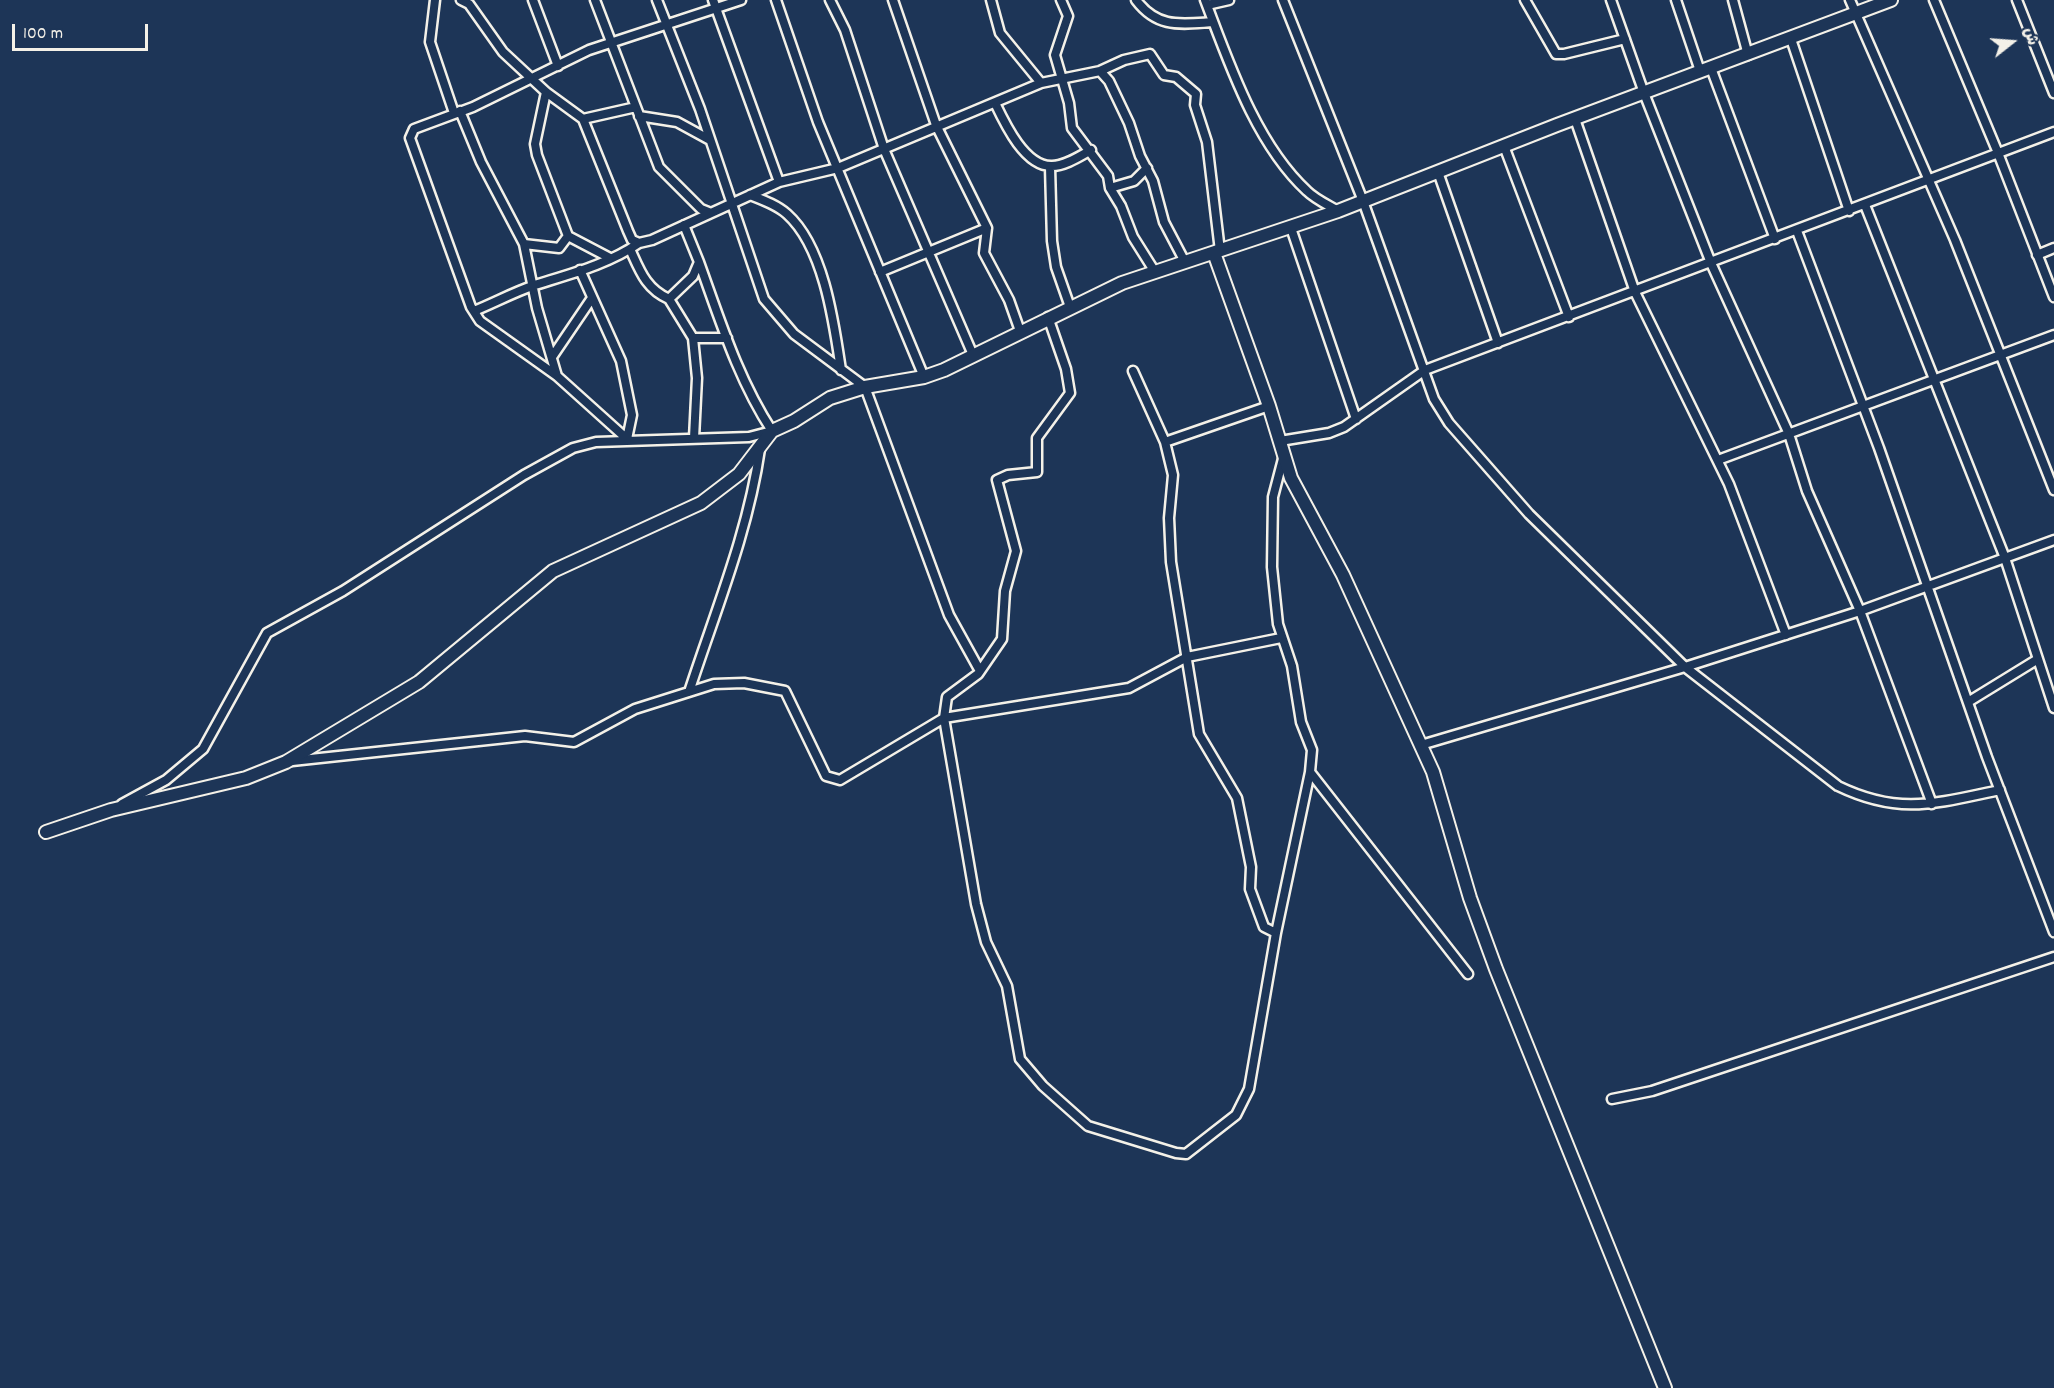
<!DOCTYPE html>
<html>
<head>
<meta charset="utf-8">
<style>
	body { margin:0 }
	#map { position:relative; width:2054px; height:1388px; overflow:hidden; background:#1d3557; font-family:Dekko,"Playpen Sans Arabic",sans-serif }
	canvas { display:block }
	.north { position:absolute; left:1982px; top:12px; width:60px; height:60px; -webkit-text-stroke:4px #1d3557; paint-order:stroke; rotate:73deg; font-size:16px; font-weight:700; line-height:24px; text-align:center; color:#f4f1e8 }
	.north::after { content:''; display:block; margin:auto; width:21px; height:27px; background:#f4f1e8; clip-path:polygon(50% 0,100% 100%,50% 72%,0 100%) }
	.scale { position:absolute; left:12px; top:24px; width:136px; height:27px; box-sizing:border-box; border:3px solid #f4f1e8; border-top:0; padding-left:8px; font-size:18px; line-height:21px; white-space:nowrap; color:#f4f1e8; -webkit-text-stroke:4px #1d3557; paint-order:stroke }
</style>
</head>
<body>
<div id="map">
<canvas width="2054" height="1388"></canvas>
<div class="north">ش</div>
<div class="scale">100 m</div>
</div>
<script>
const ctx = document.querySelector('canvas').getContext('2d');
ctx.lineJoin = 'round';
function trace(path, color, width, dash) {
  ctx.strokeStyle = color;
  ctx.lineWidth = width;
  ctx.lineCap = dash ? 'butt' : 'round';
  ctx.setLineDash(dash || []);
  ctx.stroke(path);
}
const minor = new Path2D(`
	M435,0L430,42L454,113
	M461,0L469,4L503,52L546,92L583,119L636,107L659,167L701,209L711,213
	M533,0L558,66
	M595,0L636,107
	M657,0L700,109L764,299L794,334L865,387L949,615L980,671
	M713,0L779,182
	M776,0L818,122L924,377
	M830,0L845,30L884,149L973,355
	M893,0L936,125L987,228L984,253L1009,300L1020,331
	M991,0L1000,33L1041,83
	M1061,0L1068,16L1055,55L1069,103L1072,128L1108,176L1110,188L1121,206L1133,237L1155,272
	M1136,0C1158,29 1181,24 1213,22
	M1205,0C1229,63 1256,144 1307,191C1315,199 1328,205 1338,211
	M1283,0L1363,201L1434,399L1449,423L1529,514L1685,667L1838,786C1900,816 1937,803 2000,790
	M1525,0L1556,54H1564L1625,39
	M1611,0L1644,93L1711,263L1789,434L1807,491L1860,611L2054,540
	M1676,0L1700,71
	M1733,0L1748,55
	M1850,0L1955,240L2054,490
	M1934,0L1998,153L2054,297
	M2017,0L2054,93
	M1207,5L1229,0
	M1791,39L1849,211
	M1711,68L1775,239
	M1100,71L1109,81L1129,123L1140,156L1153,181L1164,222L1185,262
	M546,92L535,144L537,155L568,236L610,258
	M995,103C1005,124 1025,167 1052,166C1065,166 1080,156 1091,150
	M460,111L481,162L524,244L559,248L568,236
	M639,116L677,122L710,140
	M583,119L628,231L632,240L639,243L652,240L779,182L838,168L1041,83L1100,71L1124,60L1150,54L1164,75L1176,77L1196,94L1195,105L1207,142L1220,251
	M1575,119L1635,292L1729,484L1786,635
	M1504,146L1569,317
	M1050,167L1052,241L1056,267L1070,307
	M1438,172L1498,343
	M1110,188L1134,181L1147,168
	M750,195C763,200 777,205 787,214C824,247 834,323 841,370
	M1865,205L2005,558L2054,708
	M684,225L699,262L693,276L669,299L693,338L697,378L694,438
	M1291,228L1356,419
	M1797,231L1879,448L1987,757L2054,932
	M524,244L537,308L557,376L627,439
	M630,249C640,271 646,289 669,299
	M2037,255L2054,248
	M580,270L621,361L632,415L627,439
	M880,272L987,228
	M474,311C494,303 514,292 535,285C570,274 609,264 639,243
	M1048,317L1066,369L1070,393L1037,438V472L1008,475L997,480L1016,551L1005,591L1002,639L978,674L947,697L944,718L976,904L986,942L1007,986L1020,1059L1043,1086L1088,1126L1176,1153L1186,1154L1236,1115L1249,1089L1276,933L1310,772
	M693,338H727
	M552,357L592,298
	M1133,371L1165,442L1269,406
	M557,376L480,321L471,307L410,138L414,129L473,107L589,50L741,0
	M1280,441L1329,433L1344,427L1425,370L2054,132
	M1165,442L1173,475L1169,518L1171,562L1199,734L1237,798L1251,867L1250,889L1264,927L1276,933
	M1284,455L1273,497L1272,567L1278,624L1292,666L1301,722L1312,750L1310,772L1468,974
	M1718,460L2054,335
	M689,692C715,612 748,533 760,449
	M1968,702L2038,659
	M1421,745L1685,667L1860,611L1932,804
	M292,761L525,736L574,742L635,709L714,684L744,683L785,691L826,776L840,780L944,718L1129,688L1187,657L1281,638
	M122,804L166,780L203,749L267,633L343,591L524,475L573,448L596,442L749,437L772,431C738,379 720,320 699,262
	M1612,1099L1652,1091L2054,957`);
const secondary = new Path2D(`
	M1214,253L1269,406L1291,478L1343,575L1433,772L1470,898L1496,969L1665,1388
	M46,832L111,810L246,778L286,762L419,682L553,571L701,503L739,474L772,431L794,421L830,398L865,387L924,377L944,370L1122,283L1338,211L1557,125L1891,0`);
trace(minor, '#f4f1e8', 13);
trace(secondary, '#f4f1e8', 16);
trace(minor, '#1d3557', 8);
trace(secondary, '#1d3557', 12);
</script>
</body>
</html>
